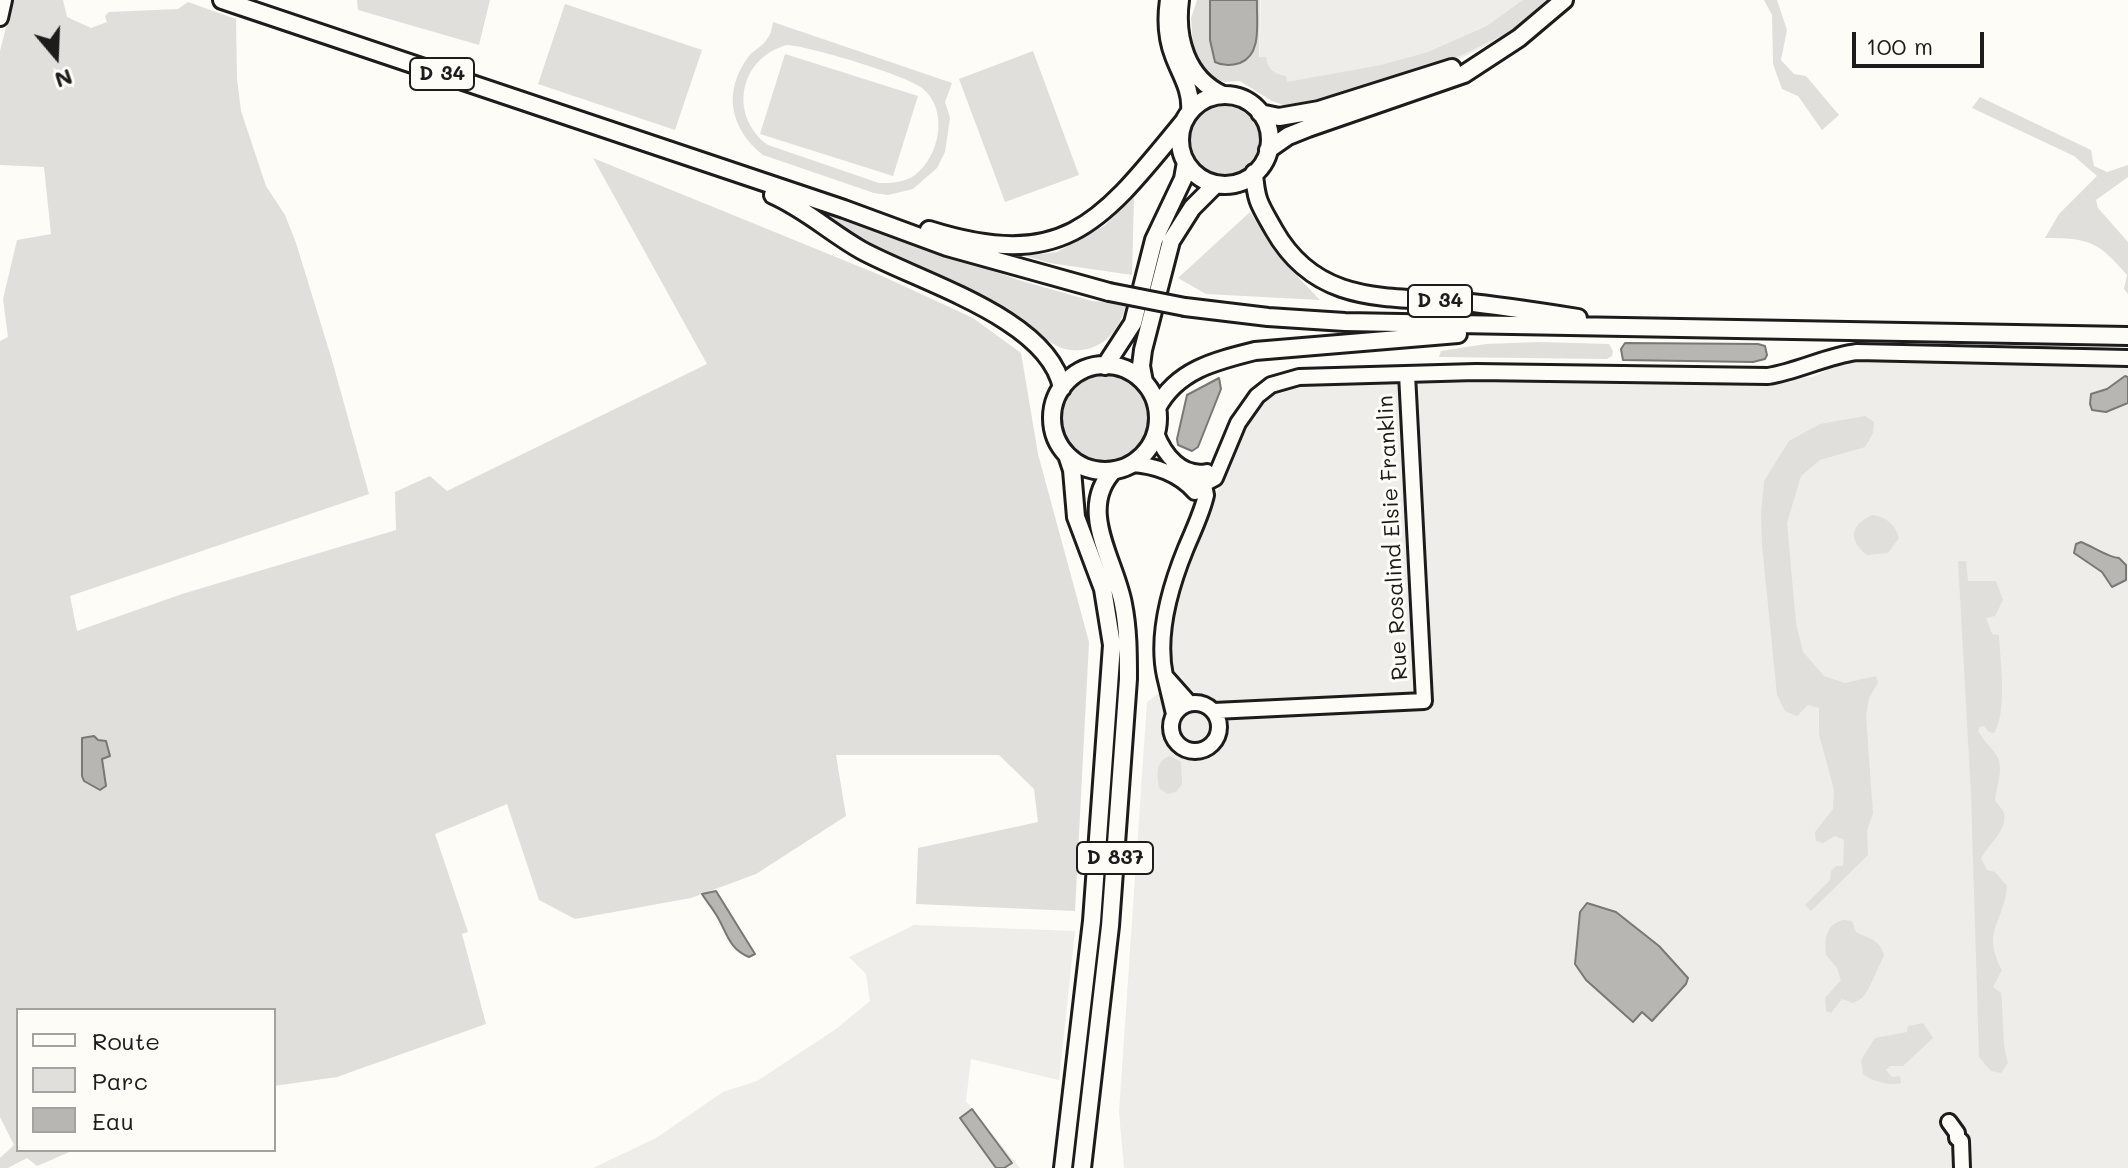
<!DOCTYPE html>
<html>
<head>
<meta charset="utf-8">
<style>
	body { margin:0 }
	#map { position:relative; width:2128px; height:1168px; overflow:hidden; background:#fdfcf7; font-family:Mali,sans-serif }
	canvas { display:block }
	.legend { position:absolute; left:16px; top:1008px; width:260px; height:144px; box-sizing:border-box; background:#fdfcf7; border:2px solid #a3a29f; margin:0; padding:10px 14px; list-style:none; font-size:24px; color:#1c1c1c }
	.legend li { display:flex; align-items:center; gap:16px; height:40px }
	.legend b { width:40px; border:2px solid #a3a29f }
	.north { position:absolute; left:16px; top:16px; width:80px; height:80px; -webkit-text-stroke:6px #fdfcf7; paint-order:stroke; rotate:161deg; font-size:22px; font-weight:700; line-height:32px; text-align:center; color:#1c1c1c }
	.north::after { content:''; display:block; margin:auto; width:28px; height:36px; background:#1c1c1c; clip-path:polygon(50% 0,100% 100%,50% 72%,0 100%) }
	.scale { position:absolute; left:1852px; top:32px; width:132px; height:36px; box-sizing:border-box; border:4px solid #1c1c1c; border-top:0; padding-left:10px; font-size:24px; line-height:28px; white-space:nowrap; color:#1c1c1c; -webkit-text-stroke:6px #fdfcf7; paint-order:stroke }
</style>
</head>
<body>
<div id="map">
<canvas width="2128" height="1168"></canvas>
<ul class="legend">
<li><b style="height:10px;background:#fdfcf7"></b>Route</li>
<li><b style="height:22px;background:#e0dfdb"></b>Parc</li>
<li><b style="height:22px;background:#b7b6b2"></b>Eau</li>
</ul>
<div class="north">N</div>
<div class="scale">100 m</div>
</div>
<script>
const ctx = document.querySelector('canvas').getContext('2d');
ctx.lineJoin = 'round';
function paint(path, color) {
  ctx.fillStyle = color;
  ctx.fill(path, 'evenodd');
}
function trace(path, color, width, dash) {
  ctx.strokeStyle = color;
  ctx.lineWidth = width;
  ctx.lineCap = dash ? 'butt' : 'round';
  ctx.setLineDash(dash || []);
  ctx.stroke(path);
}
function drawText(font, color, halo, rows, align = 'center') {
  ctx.font = font + ' Mali,sans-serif';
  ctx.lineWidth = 6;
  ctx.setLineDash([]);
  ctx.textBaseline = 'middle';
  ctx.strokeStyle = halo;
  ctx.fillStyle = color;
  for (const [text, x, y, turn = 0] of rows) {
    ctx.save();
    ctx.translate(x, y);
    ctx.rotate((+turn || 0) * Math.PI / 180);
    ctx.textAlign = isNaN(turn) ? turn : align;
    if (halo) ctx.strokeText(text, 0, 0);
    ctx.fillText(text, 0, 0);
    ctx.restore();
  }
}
paint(new Path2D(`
	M1261,0H1550L1511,33L1461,58L1314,104L1285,107L1269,90L1259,71Z
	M1881,344L2128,348V1168H1124L1119,1112L1147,702L1175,681L1168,664L1171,623L1187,567L1236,444L1262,404L1276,393L1299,386L1492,382L1686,384L1813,377Z
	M914,925L1075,931L1059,1080L971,1059L966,1101L1020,1168H593L656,1138L723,1092L757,1081L836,1029L870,1001L866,974L849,957Z`), '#eeede9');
paint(new Path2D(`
	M13,0H63L67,17L91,28L107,22L105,16L109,12L178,9L188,2L236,19L237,79L241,111L266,186L285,215L296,243L332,360L369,494L70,596L77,631L182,594L396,530L395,492L430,476L447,491L707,364L593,158L880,275L973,318L1021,353L1038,454L1089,642L1075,911L916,904L918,848L1038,822L1034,789L999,755H836L846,816L756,874L691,898L575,919L539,900L507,804L435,834L468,932L462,934L486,1024L337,1077L274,1086V1010H18V1150H74L37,1166L27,1158L8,1168H0V1158L14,1145L0,1117V341L8,337L3,299L17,240L51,234L44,167L0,165V51Z
	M357,0H490L479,45L358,10Z
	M1197,0H1260L1259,57H1266C1268,70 1274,74 1286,76L1287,82L1381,65L1428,52L1487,26L1523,0H1547L1511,31L1460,56L1304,104L1289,107L1272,101L1240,81L1225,82L1215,79L1206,72L1193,46L1191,18Z
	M1764,0H1777L1787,30L1781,60L1794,74L1806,76L1839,115L1822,130L1798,96L1782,89L1773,64L1772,15Z
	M565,4L702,50L675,130L538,84Z
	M773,22L952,83L945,102L950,118L945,152L937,168L913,189L888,195L874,193L763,155C730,129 722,91 749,56C754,50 763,46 767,39C771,35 772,27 773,22ZM787,45C808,46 906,75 922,88C949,109 940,156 915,175C903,183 892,183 879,183L768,145C728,116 739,58 787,45Z
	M1033,51L1079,175L1005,202L959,79Z
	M785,54L918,96L893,176L760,134Z
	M1980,97L2091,150L2094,166L2107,172L2128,165V177L2096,200L2098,208L2128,242V294L2124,289L2127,275C2098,241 2088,238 2045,238L2059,214L2097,176L2074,156L1972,108Z
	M1190 140a35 35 0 1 1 70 0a35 35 0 1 1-70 0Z
	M1134,197L1132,275L1050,263L1026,256L1057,252L1104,226Z
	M1250,212L1278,256L1320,300L1206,294L1178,278Z
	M828,214L1022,281L1092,301L1126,303C1121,331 1101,353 1071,350C1051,349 1026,321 1009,311C948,278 875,261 823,215Z
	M1539,342L1609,344L1613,351L1612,356L1607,359L1439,357L1441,351L1486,344Z
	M1062 419a43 43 0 1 1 86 0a43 43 0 1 1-86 0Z
	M1865,416L1874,422L1873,433L1865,447L1820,460L1801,476L1787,523L1796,623L1803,652L1824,676L1845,683L1876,676L1878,683L1869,698L1866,716L1873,813L1867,831L1868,855L1811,911L1805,905L1830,880L1831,871L1836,866H1843L1844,840L1835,836L1823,843L1816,841L1815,832L1833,809L1834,790L1819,734V708L1808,705L1797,716L1785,711L1777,695L1762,545L1761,514L1764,481L1789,441L1820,424Z
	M1872,515C1885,516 1896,525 1899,538L1888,553L1867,555C1847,539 1851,525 1872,515Z
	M1958,561H1966L1968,581H1996L2003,600L1995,616L1986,618L1992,634L1999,635C2000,661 2008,710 1994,733L1989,732L1984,726L1980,727L1978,731C1983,740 1989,745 1995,753C2005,766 1997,784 1995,800C1997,804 2001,807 2003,811C2011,828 1986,846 1981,859L1987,870L1995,872L2007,886C2004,923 1981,931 2002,970L1993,987L2001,993C2004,1016 2001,1041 2008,1063L2001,1073L1991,1071L1979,1057L1971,794Z
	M1170,756L1181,762L1182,784L1176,792L1168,794L1159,788C1157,774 1155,761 1170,756Z
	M1844,920L1852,921L1856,932C1870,939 1880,940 1884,955L1869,988L1862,998L1853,1003L1842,999L1831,1013L1826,1011L1825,998L1841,980L1837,968L1826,955C1825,938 1825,924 1844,920Z
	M1923,1023L1933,1038L1903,1066H1890L1886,1070L1892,1077L1900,1076L1901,1083C1890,1086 1870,1081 1863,1074L1861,1060L1875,1038L1907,1032L1908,1026Z`), '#e0dfdb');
const water = new Path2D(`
	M1210,0H1257C1256,21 1263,54 1240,63C1231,66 1223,66 1215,62L1210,40Z
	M1625,343L1758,344L1765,346L1767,355L1765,359L1753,362L1623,360L1621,349Z
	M2125,376L2128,377V403L2106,412L2092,410L2090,404L2091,394L2107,389Z
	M1219,378L1221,389L1198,447L1192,451L1178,445L1177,439L1187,395Z
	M2081,542C2092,546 2109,558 2119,558L2126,565V580L2112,587L2102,572L2074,553L2076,544Z
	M94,736L98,740L106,741L110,756L102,759L106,786L100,790L84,781L82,776V738Z
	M716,891L755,954L749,957C729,949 727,933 717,916C713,909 707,902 702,894Z
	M1587,903L1616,912L1659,946L1688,978L1686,984L1652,1021L1642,1012L1633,1022L1586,980L1575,964L1580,912Z
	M972,1109L1012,1163L1004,1168H996L960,1118Z`);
paint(water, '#b7b6b2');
trace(water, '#797876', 2);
const minor = new Path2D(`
	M0,18L4,0
	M1156,433C1164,454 1181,477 1207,472
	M1131,464C1155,465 1179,474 1195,492
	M1189,486H1200L1215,478L1238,423L1257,396L1271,385L1299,377L1476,372L1768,376C1799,371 1826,356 1857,352L2128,358
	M1165,676C1156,634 1170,587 1186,548C1193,531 1202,513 1206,495L1203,480L1198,474
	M1171 727a24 24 0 1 1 48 0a24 24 0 1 1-48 0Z
	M1214,711L1424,701L1407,374
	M1174,714L1165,676L1189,703
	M1949,1122L1957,1133V1138L1961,1141L1962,1168`);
const major = new Path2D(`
	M222,0L844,209L947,247L1109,292
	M1169,0C1166,20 1167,38 1174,56C1181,75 1192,90 1190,111
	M1180,0C1175,38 1186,78 1223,95
	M1180 140a45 45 0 1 1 90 0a45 45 0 1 1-90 0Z
	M1260,113L1279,117L1319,110L1452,68
	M1268,150L1288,136L1308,128L1464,74L1519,38L1564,0
	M1254,173C1256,202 1260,205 1274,230C1317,306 1387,296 1463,302C1502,306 1540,312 1578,318
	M773,195C805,209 831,233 861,250C917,281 1049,318 1062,388
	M929,230C1066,273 1102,221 1184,121
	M1185,307L1268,317L1345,322L2128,336
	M1052 418a53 53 0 1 1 106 0a53 53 0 1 1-106 0Z
	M1105,366L1133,323L1154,240L1183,179L1186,162
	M1144,382L1141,366L1143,350L1171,241L1192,208L1216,184
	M1157,408C1177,370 1215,361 1255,351L1458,334
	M1063,1168L1092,921L1112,645L1103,589L1076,517L1072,470L1067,455
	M1082,1168L1110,926L1128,679C1128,654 1128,629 1123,604C1115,560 1076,509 1114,470`);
trace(minor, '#1c1c1c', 20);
trace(major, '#1c1c1c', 22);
trace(minor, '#fdfcf7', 14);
trace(major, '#fdfcf7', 16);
const majorBridge = new Path2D(`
	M1109,292L1185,307`);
trace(majorBridge, '#1c1c1c', 22, []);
trace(majorBridge, '#fdfcf7', 16);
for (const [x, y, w] of [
	[442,74,64],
	[1440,301,64],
	[1115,858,76]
]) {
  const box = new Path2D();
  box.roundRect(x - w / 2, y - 16, w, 32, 6);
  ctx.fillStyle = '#fdfcf7';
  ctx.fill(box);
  trace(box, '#1c1c1c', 2);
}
drawText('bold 20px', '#1c1c1c', null, [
	["D 34",442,74],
	["D 34",1440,301],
	["D 837",1115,858]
]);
drawText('22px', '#1c1c1c', '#fdfcf7', [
	["Rue Rosalind Elsie Franklin",1393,538,-93]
]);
</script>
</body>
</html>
